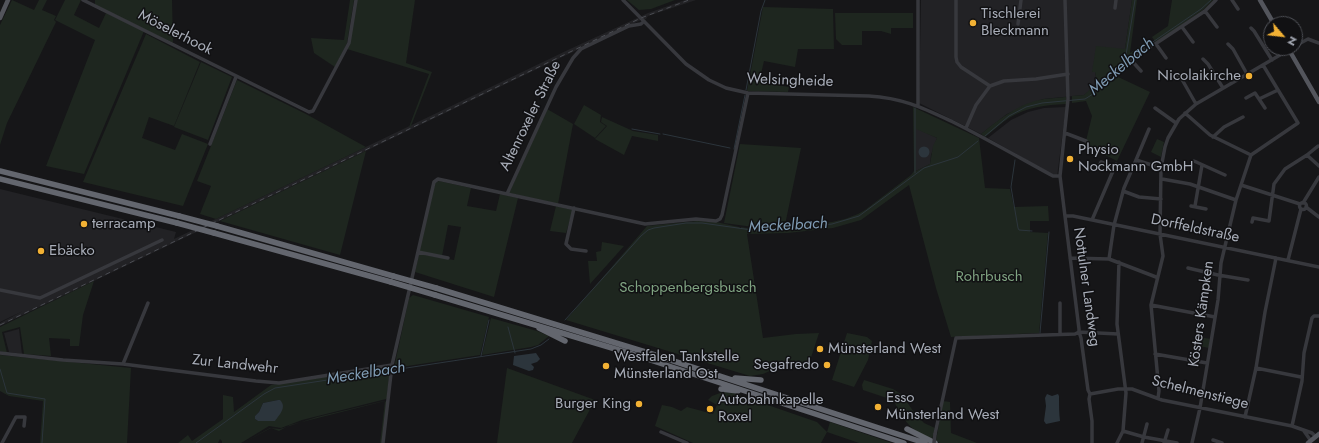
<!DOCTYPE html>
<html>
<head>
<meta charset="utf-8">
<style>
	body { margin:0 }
	#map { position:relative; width:1319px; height:443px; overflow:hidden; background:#161618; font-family:Jost,sans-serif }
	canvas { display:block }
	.north { position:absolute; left:1263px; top:16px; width:40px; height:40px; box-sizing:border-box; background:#111113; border:1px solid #4d4f55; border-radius:50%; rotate:118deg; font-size:11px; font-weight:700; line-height:16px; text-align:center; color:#a8adb8 }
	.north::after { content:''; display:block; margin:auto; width:14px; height:18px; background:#f2b134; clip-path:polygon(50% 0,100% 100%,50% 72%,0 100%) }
</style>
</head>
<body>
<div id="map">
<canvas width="1319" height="443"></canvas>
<div class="north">N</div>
</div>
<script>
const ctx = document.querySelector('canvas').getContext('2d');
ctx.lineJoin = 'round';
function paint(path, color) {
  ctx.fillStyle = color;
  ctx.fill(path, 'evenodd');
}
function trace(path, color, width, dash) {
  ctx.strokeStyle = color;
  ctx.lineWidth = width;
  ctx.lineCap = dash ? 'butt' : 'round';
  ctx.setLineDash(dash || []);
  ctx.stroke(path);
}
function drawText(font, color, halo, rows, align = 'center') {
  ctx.font = font + ' Jost,sans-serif';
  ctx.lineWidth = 3;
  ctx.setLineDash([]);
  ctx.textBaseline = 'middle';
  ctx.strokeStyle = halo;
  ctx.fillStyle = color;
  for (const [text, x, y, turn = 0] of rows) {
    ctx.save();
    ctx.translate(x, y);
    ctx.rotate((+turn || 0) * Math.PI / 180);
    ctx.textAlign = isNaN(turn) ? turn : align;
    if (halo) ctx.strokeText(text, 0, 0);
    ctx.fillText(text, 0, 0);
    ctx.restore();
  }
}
paint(new Path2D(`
	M685,0H696L648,16L646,19L641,20L579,49L0,326V323L23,311L0,322V189L176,232L174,239L570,49L648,13Z
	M921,0H1132L1125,49L1092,72H1095L1097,83L1088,92L1084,95L1043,99L1007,114L981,134L919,103Z
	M1066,107L1057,177L988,138L1011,120L1028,112L1044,108Z
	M916,128L937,138L931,155L930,164L916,171Z
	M19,329L22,354L9,352L4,333Z`), '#222225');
paint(new Path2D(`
	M12,0L34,10L39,0H47L42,10L56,16L54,20L56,22L7,123L0,145V25Z
	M65,0H81L74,15L99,28L106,13L144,31L84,174L46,166L95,40L55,20Z
	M95,0H172L173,43L95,5Z
	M350,0H354L347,43L335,67L314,53L311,38L344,40Z
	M357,0H415L406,63L432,72L411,126L409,127L429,74L347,49Z
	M627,0H675L651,9L639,10Z
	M1132,0H1137L1130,53L1150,39L1154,43L1135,56L1094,91L1105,84L1114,75L1150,92L1117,161L1085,145L1092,116L1086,101L1072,103V96L1084,95L1097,83L1095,72H1092L1096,46L1125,49Z
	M1172,0H1213L1204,9L1156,43L1152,37L1168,26Z
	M763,7L833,9L834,49H798L795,67L764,61L759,82L789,87L788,92L747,91Z
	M835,13H913V28H891V34L881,31H862V45H842L836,39Z
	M146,34L200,62L174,126L149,117L142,138L175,150L182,134L208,144L183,206L83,182Z
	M201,62L232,77L208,140L174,127Z
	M237,80L306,114L366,147L216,219L200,214L211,186L197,181Z
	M1066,97V104C1046,105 1027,107 1009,118C1001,123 993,131 985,137L981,134C1000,119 1019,103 1044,99C1051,98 1059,98 1066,97Z
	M584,105L601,115L600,122L606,126L595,138L574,124Z
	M913,107L979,138L985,188L1010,189L1014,207L1048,206L1049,221H1030V232L1048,233L1039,333L951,337L936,288L909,185L861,220L833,228L788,233L747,234L763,338L796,334L819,333L807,370L797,367H779L763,374L750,376L566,320L647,226L697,221L716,222L739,227L741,229V227L753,229L832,222L845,219L858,214L865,210L911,175L914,171ZM916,129L937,138L933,146L930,164L916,171Z
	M547,109L573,124L558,204L509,193Z
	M602,117L633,131L658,135V141L632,136L624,155L595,139L607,126L601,122Z
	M1157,139L1164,142L1161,157L1151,152Z
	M740,144L801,148L785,225L753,227L724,223Z
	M366,151L340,255L220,221Z
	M439,181L471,188L467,206L496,211L500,194L518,198L494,297L415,272L419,254L454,260L461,227L448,225L442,256L419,251L435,183Z
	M556,206L573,210L566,233L550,231Z
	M602,242L624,246L590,284L588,261H597L596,252L601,251Z
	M94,281L83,315L79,346H70V339L49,338L51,356L24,354L20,327L2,332L7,353L0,351V327Z
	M413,295L489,317L480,355L394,368L409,298Z
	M491,318L537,331L549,336L538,345L531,347L482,355Z
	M847,333L867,337L872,341L868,360L854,387L832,380Z
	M1195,336L1210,339L1209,348L1194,345Z
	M0,355L131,368L127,443H40L43,401L9,396L0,391Z
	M390,367L387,398L386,399L302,420L281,428L269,426L241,443H222V441L220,439L218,443H178L188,435L192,441L223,419V395L233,397L234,412L271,385ZM278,400L275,421H258L255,419V416L259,412L263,403Z
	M507,368L595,400L572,443H497Z
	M864,380L893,389L901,394L914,412L924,423L935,428L932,440C908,428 906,423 893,400L863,390L862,385Z
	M723,392L733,393L817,422L827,432L830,422L892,443H859L827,432L821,443H693L655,426L662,405L672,407L681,411L687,407L713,414L717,405L708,400L712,396Z
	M384,401L387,402L382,443H380L385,401L290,425L279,431L271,428L243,443L270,428L280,429L317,417Z
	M943,401L950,402L951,433L977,443H940L936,441Z`), '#1e261f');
paint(new Path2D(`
	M918.5 152a5.5 5.5 0 1 1 11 0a5.5 5.5 0 1 1-11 0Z
	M536,353L540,359L537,362L531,364L534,367L533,370L529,371L513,365L514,356Z
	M1047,394L1052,396L1058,394L1059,396C1059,405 1059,413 1060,421L1046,424L1044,421L1046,406L1045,398Z
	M278,400H280C287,407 280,414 275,421H258L255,419V416L259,412L263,403Z`), '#2c353c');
trace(new Path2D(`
	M1125,61L1135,0
	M746,90L761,11L765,0
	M915,108V173
	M632,129L660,134
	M663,134L730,148
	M985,136L1009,116L1026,107L1042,103L1085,99L1093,94L1125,61L1201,9L1211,0
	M734,149L745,95
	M1015,160L1011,187L1018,228L1019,230L1032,231
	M565,320L641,236L648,230L654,228L686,223H702L759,231L788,229L832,224L859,216L924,168L958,157L978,141
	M508,327L515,353
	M1040,333L1049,232
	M481,356L489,320
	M0,369L7,393L45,399L42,443
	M196,443L264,394L275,388L531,349L541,345L549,339`), '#2c353c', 1);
trace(new Path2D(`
	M83,0L309,112L313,111L349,43L356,0
	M623,0L686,64L709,80L726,88L748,93L869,96C903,98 923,108 953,122C987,139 1020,158 1053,176H1060
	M956,0V57L957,62L961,67L990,86
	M1065,0L1068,99L1060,176L1079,329V332L1081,338L1088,390L1090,394L1089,399L1092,421V443
	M1232,0L1238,9
	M1115,8L1116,0
	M1205,11L1217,27
	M1018,24L1021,0
	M1182,27L1193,42
	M1251,28L1254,31L1272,60
	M1156,44L1166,58
	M1228,44L1233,49L1247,74
	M1295,46L1308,39L1319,43
	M1203,59L1208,64L1223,88
	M1141,71L1132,61L1134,58L1205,11L1216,0
	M1176,74L1180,76L1196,104
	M1246,98L1255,93L1265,108
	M1259,99L1278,90
	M918,106V0
	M1155,108L1176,123
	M1185,113L1210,135L1251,155
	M966,128L976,105L990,86L1004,81L1036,79L1068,74
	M1065,133L1086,141
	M1213,137L1224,127L1243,117
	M210,144L236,77
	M1307,155L1319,166
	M1136,160L1149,129
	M1194,161L1225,175
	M1098,169L1101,162L1115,167
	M1162,179L1190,184L1236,200
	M1241,185L1300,204
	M1123,191L1139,197L1161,199
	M507,194L556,87L573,58L581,49L629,26L641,24L644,21
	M1299.5 206a3.5 3.5 0 1 1 7 0a3.5 3.5 0 1 1-7 0Z
	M1303,203L1319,177
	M1191,206L1206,209
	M1195,206L1202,165
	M1306,207L1319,217
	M574,208L566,244L571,249L586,251
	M1065,216H1073L1319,267
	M1092,220L1116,164
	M1252,222L1253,218L1269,221L1274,184L1285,169L1307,155L1318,146
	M418,252L448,258
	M1070,258L1109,259L1156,277
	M1109,259L1114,225L1124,188L1136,160L1161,168
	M1288,260L1301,209
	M1188,268L1218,275L1248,280
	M0,290L40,298L162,240
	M1060,303V334
	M1151,305L1215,317
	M0,353L63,360L123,364L256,381L279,383L392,365
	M1155,354L1207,363
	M123,364L148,303
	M1256,368L1301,377
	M1090,394L1118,389H1132L1162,400L1292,426L1312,433L1316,437
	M1158,398L1159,391L1151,305L1163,256L1160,234L1161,168L1165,147L1168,138L1179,119L1196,104L1292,48
	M1245,417L1256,368L1265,312L1276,258
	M1292,426L1302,381L1304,353L1312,318L1314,316H1319
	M1123,431L1144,437L1177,443
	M1304,431L1311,441
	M661,432L687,443
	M935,434L956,338L1075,334L1079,332L1118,334
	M1213,440L1222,443
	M2,443L16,417H25L24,426
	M383,443L392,365L434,182L438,179L645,224L696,219L716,221L720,219L722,215L748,93
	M1117,443L1123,431L1126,393L1117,324L1119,262
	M1142,443L1147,424
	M1164,443L1168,430
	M1192,443L1200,408L1218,300L1221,263L1236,200L1251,155L1298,123L1263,65`), '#37383d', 3.5);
trace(new Path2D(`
	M1260,0L1274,24
	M0,18L8,0
	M1288,48L1319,102
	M1308,443L1319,434`), '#53555c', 4.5);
trace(new Path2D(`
	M0,171L179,216
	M0,179L177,223
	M217,226L393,276
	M214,233L391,282
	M436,288L652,354L925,443
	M435,295L632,354L904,443
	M539,328L565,341
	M735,378L761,380
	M721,389L738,391
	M907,429L935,443`), '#63666e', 5.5);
trace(new Path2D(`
	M0,325L641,18L689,0`), '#4a4c52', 1, [5, 4]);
trace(new Path2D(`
	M934,443L935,434`), '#37383d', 3.5);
trace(new Path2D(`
	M179,216L217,226
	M177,223L214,233
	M393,276L436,288
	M391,282L435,295`), '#63666e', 5.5);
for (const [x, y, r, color] of [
	[973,23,4,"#f2b134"],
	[1249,76,4,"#f2b134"],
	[1070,159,4,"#f2b134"],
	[84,224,4,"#f2b134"],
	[41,251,4,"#f2b134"],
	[820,349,4,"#f2b134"],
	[827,365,4,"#f2b134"],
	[606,366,4,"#f2b134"],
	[639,404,4,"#f2b134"],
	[878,407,4,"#f2b134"],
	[710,409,4,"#f2b134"]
]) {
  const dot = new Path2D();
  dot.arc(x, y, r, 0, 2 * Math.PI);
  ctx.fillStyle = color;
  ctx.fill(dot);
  trace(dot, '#111113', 1.5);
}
drawText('15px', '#a8adb8', '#111113', [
	["Tischlerei",981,14],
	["Bleckmann",981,31],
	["Nicolaikirche",1241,76,"right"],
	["Physio",1078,150],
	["Nockmann GmbH",1078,167],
	["terracamp",92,224],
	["Ebäcko",49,251],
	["Münsterland West",828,349],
	["Westfalen Tankstelle",614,357],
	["Münsterland Ost",614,374],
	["Segafredo",819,365,"right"],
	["Esso",886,398],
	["Münsterland West",886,415],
	["Autobahnkapelle",718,400],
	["Roxel",718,417],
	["Burger King",631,404,"right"]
], 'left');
drawText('15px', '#a8adb8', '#111113', [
	["Möselerhook",175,33,27],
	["Welsingheide",790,81,2],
	["Altenroxeler Straße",531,116,-64],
	["Dorffeldstraße",1195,229,12],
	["Nottulner Landweg",1086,287,82],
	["Kösters Kämpken",1202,314,-82],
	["Zur Landwehr",235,365,6],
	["Schelmenstiege",1200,393,14]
]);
drawText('15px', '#7fa381', '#111113', [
	["Rohrbusch",989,277],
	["Schoppenbergsbusch",688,288]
]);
drawText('italic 16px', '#7f9bb3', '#111113', [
	["Meckelbach",1122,67,-40],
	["Meckelbach",788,226,-3],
	["Meckelbach",366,374,-9]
]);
</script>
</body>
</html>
